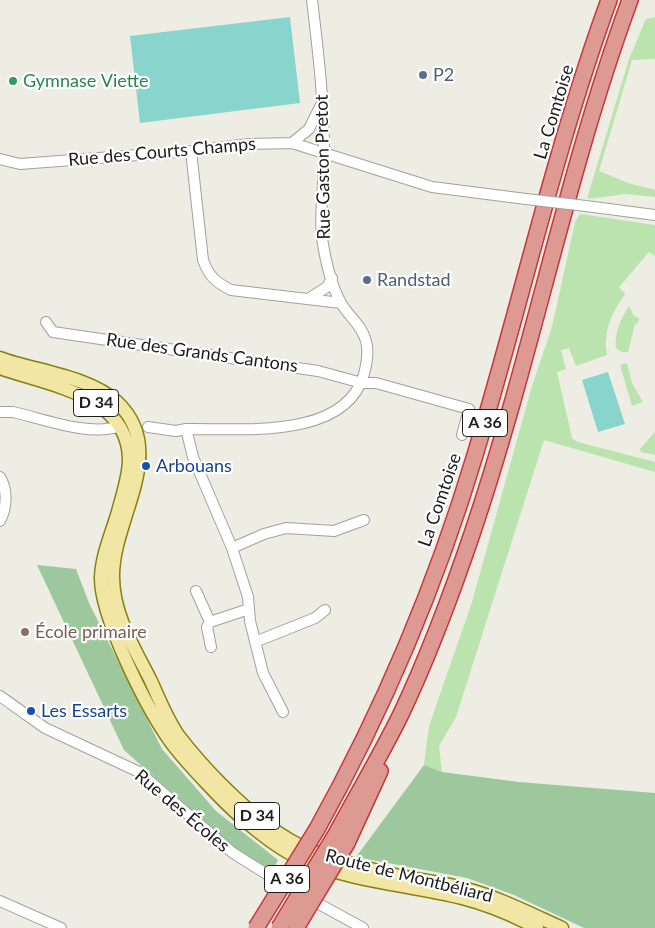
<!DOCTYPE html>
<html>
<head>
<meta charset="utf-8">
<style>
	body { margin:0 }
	canvas { display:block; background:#edede4 }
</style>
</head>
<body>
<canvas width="655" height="928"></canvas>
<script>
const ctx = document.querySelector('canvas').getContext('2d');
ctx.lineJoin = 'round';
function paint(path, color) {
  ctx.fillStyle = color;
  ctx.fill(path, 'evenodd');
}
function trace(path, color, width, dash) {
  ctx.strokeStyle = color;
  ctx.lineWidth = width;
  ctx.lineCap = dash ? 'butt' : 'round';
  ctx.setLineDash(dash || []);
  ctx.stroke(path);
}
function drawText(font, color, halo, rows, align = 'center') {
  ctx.font = font + ' Lato,sans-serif';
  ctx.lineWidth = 4.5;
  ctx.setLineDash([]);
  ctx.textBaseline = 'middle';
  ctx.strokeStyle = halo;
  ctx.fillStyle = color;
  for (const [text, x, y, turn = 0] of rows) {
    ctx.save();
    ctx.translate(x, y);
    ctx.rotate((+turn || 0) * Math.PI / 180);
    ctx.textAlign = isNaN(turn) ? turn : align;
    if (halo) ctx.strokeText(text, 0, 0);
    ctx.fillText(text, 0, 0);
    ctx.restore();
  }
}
paint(new Path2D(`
	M655,17V59L632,60L599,171L628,183L655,190V197L626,194L587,199L629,59L646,19Z
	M580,214L655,225V256L649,252L619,287L625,294C611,314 603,332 607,355L576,366L569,348L561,350L566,369L557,372L572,438L578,442L655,462V472L544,440L456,717L439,746L442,772L424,765L429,726L472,602L532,386L552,327L575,222Z
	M629,306L634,316L639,318L638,323L635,324L628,352H622L616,348C614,332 621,319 629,306Z
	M627,363L632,383L643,402L632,406L620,365Z
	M655,432V455L641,452L640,449Z`), '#bae3ae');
paint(new Path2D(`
	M37,565L76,569L89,603L162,749L216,811L278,860L272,871L229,844L124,750Z
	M424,765L442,772L519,782L655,793V928H584L514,895L467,878L356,857Z`), '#9dc89d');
paint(new Path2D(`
	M290,17L300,103L140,123L130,36Z
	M608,372L625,424L598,432L582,380Z`), '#89d5cd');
const minor = new Path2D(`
	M292,143L309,129L321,105
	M191,151L203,260C209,276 215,282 231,290L341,303
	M0,159L20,164L191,151L249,144L292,143L432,187L526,199
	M586,206L655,215
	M308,299L327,287L332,278
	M46,322L53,332L318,371L362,383H376L469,409L462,435
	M0,412H13C44,419 90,437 120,426
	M148,427L176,431L186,429C239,428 345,441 364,374C367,363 369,352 366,341C362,325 348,316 341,303C331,285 325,258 322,238C319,209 325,180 324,151C324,100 318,50 312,0
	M186,429L193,457L232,548L248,597L250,621L263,673L283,712
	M0,477C8,490 7,508 0,521
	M232,548L264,534L286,528L334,531L364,520
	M196,591L210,622L249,609
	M210,622L207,627L211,647
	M255,642L315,618L325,610
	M0,696L45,728L139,772L233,853L284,885L363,928
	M0,901L61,928`);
const major = new Path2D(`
	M0,358C35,371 89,376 117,402C170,452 112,519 113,577C113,615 135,649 151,681C159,699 167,719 178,735C191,752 206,769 221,784C244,807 279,838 310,850C337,861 366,868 395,875C417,880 441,882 463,888C498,897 529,913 562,928
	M0,368C47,385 129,395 129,460C129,475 123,493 119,508C113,531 102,553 101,577C100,616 146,706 168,738C181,757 200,776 216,793C238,816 274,848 305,861C355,882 410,885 462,898C489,905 513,915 537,928`);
const highway = new Path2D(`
	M317,829C383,710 436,585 475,455C521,303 555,148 609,0
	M335,836C357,795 381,755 401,714C429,655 452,593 473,531C532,356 566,174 630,0
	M347,843L380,771`);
trace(minor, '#a1a1a1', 12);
trace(major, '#87810f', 15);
trace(highway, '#c7353f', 18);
trace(minor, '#fff', 10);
trace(major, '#f2e6a4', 12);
trace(highway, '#dd9a93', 15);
const minorBridge = new Path2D(`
	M526,199L586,206`);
const highwayBridge = new Path2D(`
	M256,928L317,829
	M279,928L335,836
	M296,928L347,843`);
trace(minorBridge, '#a1a1a1', 12, []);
trace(highwayBridge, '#c7353f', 18, []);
trace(minorBridge, '#fff', 10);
trace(highwayBridge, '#dd9a93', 15);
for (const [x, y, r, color] of [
	[423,75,5,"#5c6f8a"],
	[13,81,5,"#2e9e5b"],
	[367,280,5,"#5c6f8a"],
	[146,466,5,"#1a4fb4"],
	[25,632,5,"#8d6e63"],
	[31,711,5,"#1a4fb4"]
]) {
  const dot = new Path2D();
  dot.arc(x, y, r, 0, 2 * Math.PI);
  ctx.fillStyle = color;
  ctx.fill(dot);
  trace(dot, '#fff', 2);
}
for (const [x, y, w] of [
	[96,403,45],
	[485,423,45],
	[257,816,45],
	[287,879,45]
]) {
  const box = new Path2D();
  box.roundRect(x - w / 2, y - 13.5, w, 27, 4);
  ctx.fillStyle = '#fff';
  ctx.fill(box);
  trace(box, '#1d1d1d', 1);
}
drawText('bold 16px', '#1d1d1d', null, [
	["D 34",96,403],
	["A 36",485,423],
	["D 34",257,816],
	["A 36",287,879]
]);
drawText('18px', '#4e5e75', '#fff', [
	["P2",433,75],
	["Randstad",377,280]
], 'left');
drawText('18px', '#27864d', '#fff', [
	["Gymnase Viette",23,81]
], 'left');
drawText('18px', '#1d1d1d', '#fff', [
	["La Comtoise",554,112,-73],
	["Rue des Courts Champs",162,152,-5],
	["Rue Gaston Pretot",323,167,-91],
	["Rue des Grands Cantons",202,353,8],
	["La Comtoise",440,500,-71],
	["Rue des Écoles",182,811,40],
	["Route de Montbéliard",409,876,14]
]);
drawText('18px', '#164399', '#fff', [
	["Arbouans",156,466],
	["Les Essarts",41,711]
], 'left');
drawText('18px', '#785e54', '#fff', [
	["École primaire",35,632]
], 'left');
</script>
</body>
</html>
